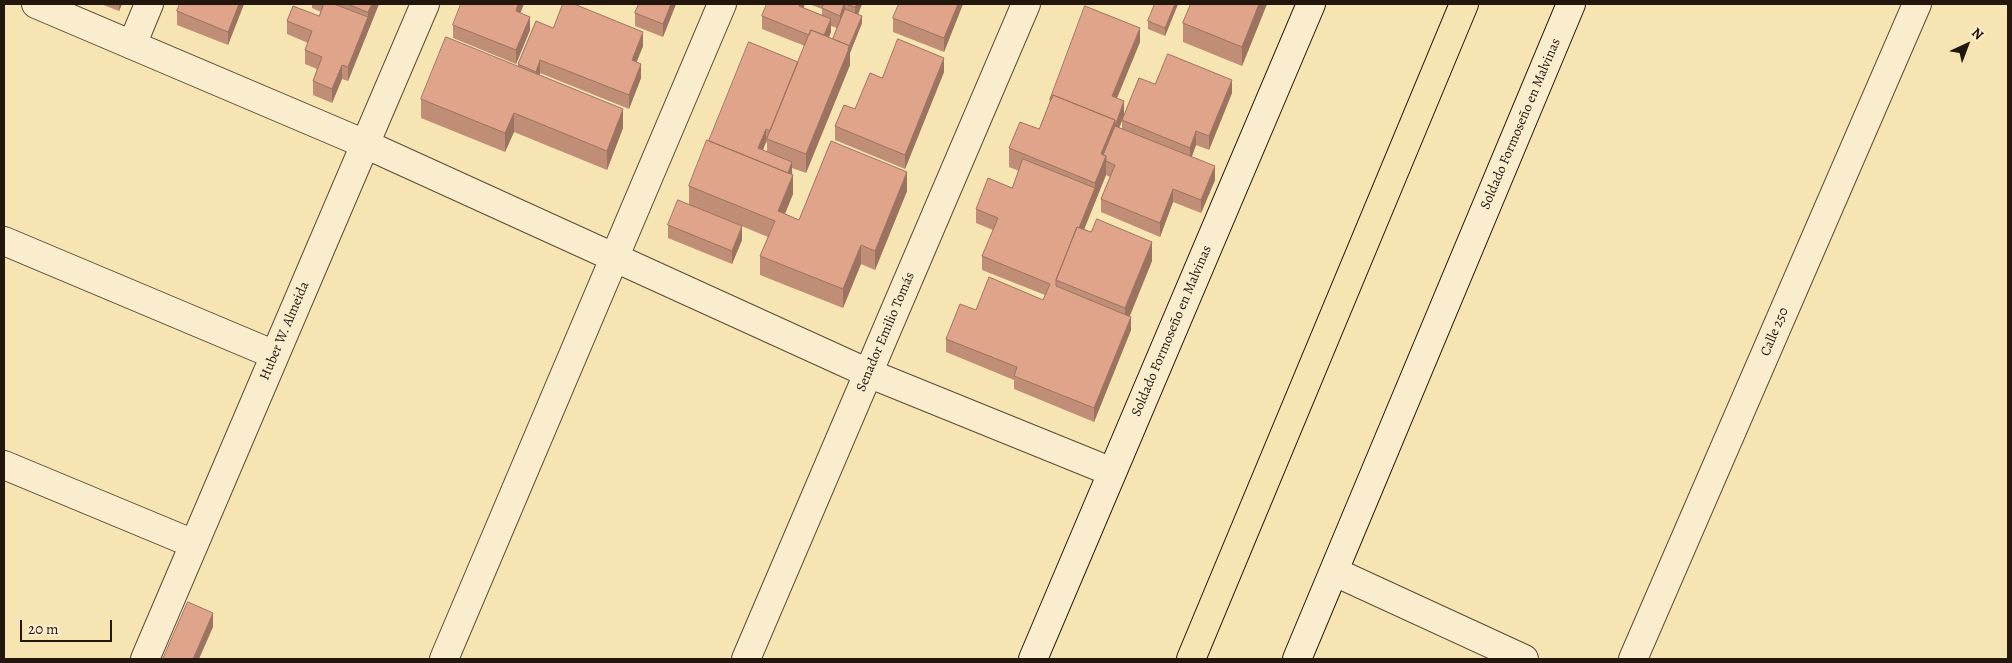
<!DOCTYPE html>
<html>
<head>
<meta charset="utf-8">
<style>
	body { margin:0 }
	#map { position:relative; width:2012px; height:663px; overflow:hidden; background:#f6e4b3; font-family:Alegreya,serif }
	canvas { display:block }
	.frame { position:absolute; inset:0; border:5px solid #23170d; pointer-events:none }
	.north { position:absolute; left:1942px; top:20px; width:50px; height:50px; -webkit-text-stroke:4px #f9edce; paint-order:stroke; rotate:43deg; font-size:14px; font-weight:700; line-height:20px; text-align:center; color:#23170d }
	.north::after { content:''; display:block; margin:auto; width:18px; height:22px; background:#23170d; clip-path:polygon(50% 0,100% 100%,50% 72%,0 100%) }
	.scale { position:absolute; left:20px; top:620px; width:92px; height:22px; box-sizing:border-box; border:2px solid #23170d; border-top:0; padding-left:6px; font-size:15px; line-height:18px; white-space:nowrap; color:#23170d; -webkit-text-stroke:4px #f9edce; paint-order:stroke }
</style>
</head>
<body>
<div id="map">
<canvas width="2012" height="663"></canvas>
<div class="frame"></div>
<div class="north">N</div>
<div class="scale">20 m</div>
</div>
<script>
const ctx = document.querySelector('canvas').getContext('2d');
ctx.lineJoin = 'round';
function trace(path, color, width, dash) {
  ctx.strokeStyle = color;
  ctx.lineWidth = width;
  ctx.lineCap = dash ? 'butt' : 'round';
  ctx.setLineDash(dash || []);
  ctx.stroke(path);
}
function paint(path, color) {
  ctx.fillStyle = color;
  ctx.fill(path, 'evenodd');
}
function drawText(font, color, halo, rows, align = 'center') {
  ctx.font = font + ' Alegreya,serif';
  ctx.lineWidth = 4;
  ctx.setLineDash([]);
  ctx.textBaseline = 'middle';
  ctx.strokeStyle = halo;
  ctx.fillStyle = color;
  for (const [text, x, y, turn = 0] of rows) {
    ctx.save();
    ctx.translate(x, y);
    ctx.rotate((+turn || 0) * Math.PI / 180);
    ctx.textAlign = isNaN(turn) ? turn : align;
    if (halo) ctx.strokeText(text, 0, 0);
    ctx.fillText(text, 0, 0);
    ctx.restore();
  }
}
const minor = new Path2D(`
	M36,4L365,144L868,373L1112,472
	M132,45L149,4
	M4,241L275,355
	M4,465L194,544
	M1335,572L1524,659
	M145,659L425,4
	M444,659L722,4
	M746,659L1026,4
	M1633,659L1917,4`);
const secondary = new Path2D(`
	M1033,659L1311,4
	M1297,659L1571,4`);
const primary = new Path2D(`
	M1191,659L1464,4`);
trace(minor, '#584a36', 30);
trace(secondary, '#23170d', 30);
trace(primary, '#23170d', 30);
trace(minor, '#f9edce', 28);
trace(secondary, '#f9edce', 28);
trace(primary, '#f6e4b3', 28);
paint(new Path2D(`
	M101,4H122L119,11Z
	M244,4L228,45L177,25V11Z
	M312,4H379L348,81L342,79L332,103L313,95V81L317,69L305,64V50L308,43L287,34V21L319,16L321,12L312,8Z
	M638,4H676L663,37L635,26V13L639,4Z
	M809,4H862L858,15L862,23L850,53V65L806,173L792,168L793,194L785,214L799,220L907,191L875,270L861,264L843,308L760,275V256L768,237L705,211L742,240L732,264L668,238V225L689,205V186L709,141L798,62L805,46L762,29V16L804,8L822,15V9ZM831,26L837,28L833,39L829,37L831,32ZM766,142L767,143V152L763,150Z
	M963,4L944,52L893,32V18Z
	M1178,4L1165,36L1148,29V21Z
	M1191,4H1267L1242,66L1183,42V23Z
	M520,13L530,30L516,64L453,38V25Z
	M553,28L643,46L636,62L641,78L629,109L540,73V75L623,128L607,170L514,132L505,152L421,118V99L518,67V64Z
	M1140,42L1117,98L1124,115L1155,84L1232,93L1209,150L1196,145L1191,157L1215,180L1201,213L1173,202L1160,237L1101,212V199L1110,177L1106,175L1084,229L1152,261L1130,316L1131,330L1094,422L1014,389V380L946,352V339L976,310L1043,300L1045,295L982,270V256L993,230L976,223V209L1012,188L1019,171L1009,167V148L1039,129L1050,102V100ZM1122,121V129L1119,127Z
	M944,72L905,169L835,140V126L855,109L882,78Z`), '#c08d77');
paint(new Path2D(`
	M119,4H122L119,11Z
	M239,4H244L228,45V32Z
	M372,4H379L348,81V67L368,17V12Z
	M518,4H524L516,24V11Z
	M671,4H676L663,37V24Z
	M800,4H805L799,19V6Z
	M845,4V17L840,29V16Z
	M857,4H862L855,21V7Z
	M958,4H963L944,52V38Z
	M1175,4H1178L1165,36V28Z
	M1259,4H1267L1242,66V47Z
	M862,16V23L850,53V65L806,173V154Z
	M530,17V30L516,64V50Z
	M831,19V32L822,54V40Z
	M1140,28V42L1112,110V96Z
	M643,32V46L632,74V60Z
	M944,58V72L905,169V155Z
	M540,60V73L536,85V72Z
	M641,64V78L629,109V95Z
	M342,65V79L332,103V89Z
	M1232,80V93L1209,150V136Z
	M1124,101V115L1115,139V126Z
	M623,109V128L607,170V151Z
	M514,113V132L505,152V133Z
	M1115,120V139L1106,161V175L1063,282L1058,280L1095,188V183L1101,154Z
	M766,129V142L758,162V148Z
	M1196,131V145L1190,162V148Z
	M792,162V176L786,177Z
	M1215,166V180L1201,213V200Z
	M907,172V191L875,270V251Z
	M793,175V194L778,230V211Z
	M1173,189V202L1160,237V223Z
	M742,226V240L732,264V251Z
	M1152,242V261L1125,327V308Z
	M861,245V264L843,308V289Z
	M1131,317V330L1094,422V408Z
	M213,613V627L199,659H193Z`), '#9c7361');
const building = new Path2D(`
	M180,4H239L228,32L177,11Z
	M324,4H334L368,17L348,67L342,65L332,89L313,81L322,57L305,50L312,31L287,21L293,6L319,16Z
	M348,4H372L368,12Z
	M461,4H518L516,11L530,17L516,50L453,25Z
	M563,4H574L643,32L632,60L641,64L629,95L540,60L536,72L518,64L536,21L553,28Z
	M639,4H671L663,24L635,13Z
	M767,4H800L799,6L831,19L824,35L811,30L809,35L762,16Z
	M824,4H844L840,16L822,8Z
	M847,4H857L855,7Z
	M899,4H958L944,38L893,18Z
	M1155,4H1175L1165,28L1148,21Z
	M1191,4H1259L1242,47L1183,23Z
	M1085,6L1140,28L1112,96L1124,101L1115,126L1215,166L1201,200L1173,189L1160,223L1101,199L1115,165L1106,161V156L1103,155L1115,126V120L1053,95L1051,100H1050Z
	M845,9L862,16L848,49L850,46L833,39Z
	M811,30L850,46L806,154L767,139Z
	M446,37L623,109L607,151L514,113L505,133L421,99Z
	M898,39L944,58L905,155L835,126L844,105L855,109L870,73L882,78Z
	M749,42L798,62L770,131L766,129L758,148L792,162L788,173L709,141Z
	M1168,54L1232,80L1209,136L1196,131L1190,148L1122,120L1139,78L1155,84Z
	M1053,95L1115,120L1101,154L1106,156L1095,183L1009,148L1020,122L1039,129Z
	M707,140L793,175L778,211L799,220L831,141L907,172L875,251L861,245L843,289L760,256L775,221L689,186Z
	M1023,159L1095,188L1079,228L1077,227L1056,280V286L1131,317L1094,408L1014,376L1017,367L946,339L960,304L976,310L989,277L1043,300L1050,284L982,256L998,218L976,209L988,178L1012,188Z
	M678,200L742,226L732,251L668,225Z
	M1097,219L1152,242L1125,308L1056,280L1077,227L1091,232Z
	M188,602L213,613L193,659H163Z`);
paint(building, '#dfa48a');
trace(building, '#9c7361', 1);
drawText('14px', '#23170d', '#f9edce', [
	["Soldado Formoseño en Malvinas",1521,124,-67],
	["Huber W. Almeida",285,331,-67],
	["Soldado Formoseño en Malvinas",1172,331,-67],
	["Senador Emilio Tomás",886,332,-67],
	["Calle 250",1775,332,-67]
]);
</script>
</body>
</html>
